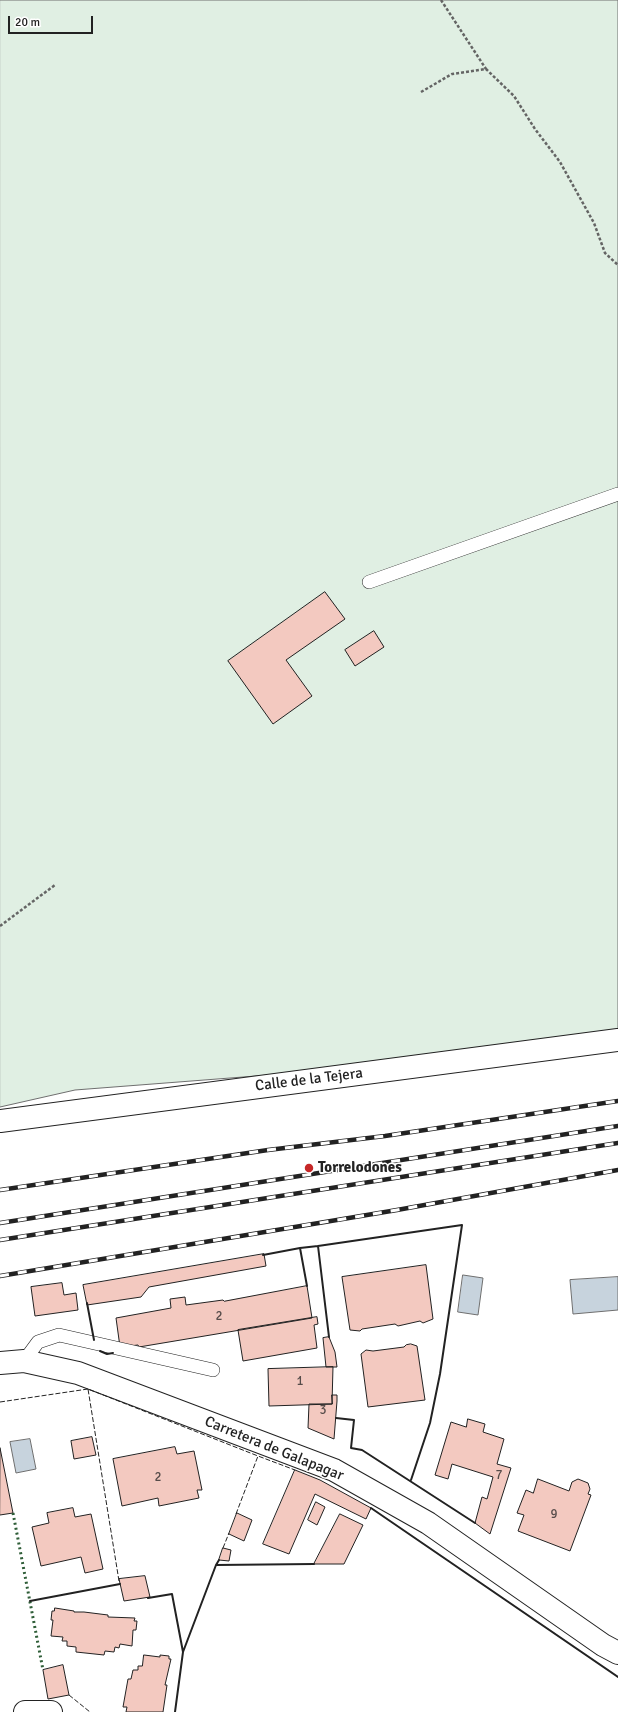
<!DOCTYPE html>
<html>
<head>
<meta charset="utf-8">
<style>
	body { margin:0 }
	#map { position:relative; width:618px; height:1712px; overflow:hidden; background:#fff; font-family:Signika,sans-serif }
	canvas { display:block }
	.scale { position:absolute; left:8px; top:16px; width:85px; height:18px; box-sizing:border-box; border:2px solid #222; border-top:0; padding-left:5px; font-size:12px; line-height:14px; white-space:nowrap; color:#222; -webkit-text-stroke:3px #fff; paint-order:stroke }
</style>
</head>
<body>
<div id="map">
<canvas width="618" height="1712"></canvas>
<div class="scale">20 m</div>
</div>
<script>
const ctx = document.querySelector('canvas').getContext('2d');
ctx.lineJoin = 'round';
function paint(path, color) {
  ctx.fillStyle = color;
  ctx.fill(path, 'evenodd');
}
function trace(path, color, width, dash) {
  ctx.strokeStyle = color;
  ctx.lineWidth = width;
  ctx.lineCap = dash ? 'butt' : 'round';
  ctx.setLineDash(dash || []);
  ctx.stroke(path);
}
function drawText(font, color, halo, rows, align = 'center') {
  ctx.font = font + ' Signika,sans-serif';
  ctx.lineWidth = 3;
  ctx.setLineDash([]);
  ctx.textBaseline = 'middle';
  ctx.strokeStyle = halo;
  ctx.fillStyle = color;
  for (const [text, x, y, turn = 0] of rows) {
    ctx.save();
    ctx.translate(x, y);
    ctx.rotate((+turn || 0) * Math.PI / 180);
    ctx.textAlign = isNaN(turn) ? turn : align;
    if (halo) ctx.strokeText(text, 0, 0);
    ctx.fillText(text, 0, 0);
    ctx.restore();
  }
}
const green = new Path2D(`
	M0,0H618V1048L75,1090L0,1107Z`);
paint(green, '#e0efe3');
trace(green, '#6f6f6f', 1);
const water = new Path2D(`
	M463,1275L483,1278L478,1315L458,1312Z
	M618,1277V1310L573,1314L570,1280Z
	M30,1439L36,1469L16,1473L10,1442Z`);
paint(water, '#c7d3dd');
trace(water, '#6f6f6f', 1);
const building = new Path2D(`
	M325,592L345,619L286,660L312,696L273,724L228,661Z
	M374,631L384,647L355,666L345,650Z
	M264,1254L266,1266L149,1287L141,1297L87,1305L83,1285Z
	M426,1265L433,1319L423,1323L420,1321L398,1326L395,1324L362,1329L360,1331L350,1330L342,1277Z
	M62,1283L64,1295L76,1293L78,1310L35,1316L31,1287Z
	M307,1286L312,1318L139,1347L138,1345L120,1347L116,1318L171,1308L170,1299L185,1297L186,1305L223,1300L224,1301Z
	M317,1317L318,1324L314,1325L317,1348L243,1361L238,1330Z
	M329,1337L335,1352L337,1367H326L323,1338Z
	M411,1344L417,1346L425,1400L368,1407L361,1354L366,1350L373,1351L404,1347L406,1345Z
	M333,1367L332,1404L269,1406L268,1369Z
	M332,1395H337V1401L334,1439L308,1428L309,1404H332Z
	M468,1419L485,1424L483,1432L504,1439L497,1464L511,1468L490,1534L475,1523L482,1497L487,1499L493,1477L452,1464L448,1479L435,1475L451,1422L466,1427Z
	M92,1437L96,1455L74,1459L71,1441Z
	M175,1447L177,1454L194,1451L202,1490H197L199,1498L159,1506L158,1498L122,1506L113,1459Z
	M0,1448L13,1513L0,1515Z
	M295,1470L320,1480L371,1508L366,1519L315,1494L289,1554L263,1544Z
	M538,1479L569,1491L572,1482L578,1479L588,1483L590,1489L588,1494L591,1495L570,1551L518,1531L524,1515L517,1513L526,1490L533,1493Z
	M316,1502L325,1507L317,1525L308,1520Z
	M73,1508L75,1517L91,1514L103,1569L85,1573L81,1557L41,1566L32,1527L49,1523L47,1513Z
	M237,1513L252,1520L244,1541L229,1534Z
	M340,1514L363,1525L344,1564H314Z
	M223,1548L231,1550L229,1561L219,1560Z
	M145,1576L150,1597L124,1601L119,1579Z
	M55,1608L74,1611V1612H84L108,1615V1617L135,1618L134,1621H137L136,1630H133L132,1646L120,1644L119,1648L115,1647L114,1652L105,1651L104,1655L76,1652V1647L67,1646V1641H62L63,1637L51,1636L53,1620H51L52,1611H54Z
	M144,1655L160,1657V1655L169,1656V1659H171L165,1685H167L163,1712H126L127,1707H123L128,1679H131L133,1670H138V1666H142Z
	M63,1665L69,1695L48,1699L43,1670Z`);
paint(building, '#f3c9c0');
trace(building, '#222', 1);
const service = new Path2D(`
	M369,582L618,494
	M24,1361L38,1342L59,1335L213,1370`);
const minor = new Path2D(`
	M0,1121L618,1040
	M0,1363L24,1361L78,1373L334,1470L428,1523L603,1645L618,1653
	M25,1712H51`);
trace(service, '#222', 14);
trace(minor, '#222', 24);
trace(new Path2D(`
	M441,0L486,69
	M421,92L452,74L486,69L514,96L535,129L560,162L594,223L605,253L618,265
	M0,926L55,885`), '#646464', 2.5, [3, 2]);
trace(service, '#fff', 13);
trace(minor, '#fff', 22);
const rail = new Path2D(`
	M0,1190L268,1150L385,1136L618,1101
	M0,1223L618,1126
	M0,1240L618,1143
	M0,1276L397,1210L618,1170`);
trace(rail, '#222', 4.5);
trace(rail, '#fff', 3, [9]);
trace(new Path2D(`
	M13,1513L43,1670`), '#2f5e38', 3, [2, 3]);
trace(new Path2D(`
	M0,1402L88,1389
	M236,1514L258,1456L295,1470
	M223,1548L229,1533
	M119,1581L88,1389L258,1456
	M69,1695L90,1712`), '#222', 1, [5, 2]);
trace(new Path2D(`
	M263,1255L300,1248
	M307,1286L300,1248L318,1246
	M87,1303L94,1340
	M329,1337L318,1246L462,1225L440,1374L430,1423L411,1480
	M100,1351L107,1354L113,1353
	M336,1418L354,1420L351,1448L362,1450L475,1523
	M371,1508L618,1677
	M219,1560L216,1565L314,1564
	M148,1598L172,1594L183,1652
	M30,1601L120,1584
	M175,1712L183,1652L216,1565`), '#222', 2);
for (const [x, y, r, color] of [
	[309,1168,5,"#c62828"]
]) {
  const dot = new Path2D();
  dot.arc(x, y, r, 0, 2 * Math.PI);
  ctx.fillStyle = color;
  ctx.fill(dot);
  trace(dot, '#fff', 1.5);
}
drawText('13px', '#564c4a', null, [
	["2",219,1317],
	["1",300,1382],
	["3",323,1411],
	["7",499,1476],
	["2",158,1478],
	["9",554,1515]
]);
drawText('15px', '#222', '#fff', [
	["Calle de la Tejera",309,1080,-7],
	["Carretera de Galapagar",274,1449,22]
]);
drawText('bold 15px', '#222', '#fff', [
	["Torrelodones",318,1168]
], 'left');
</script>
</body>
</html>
